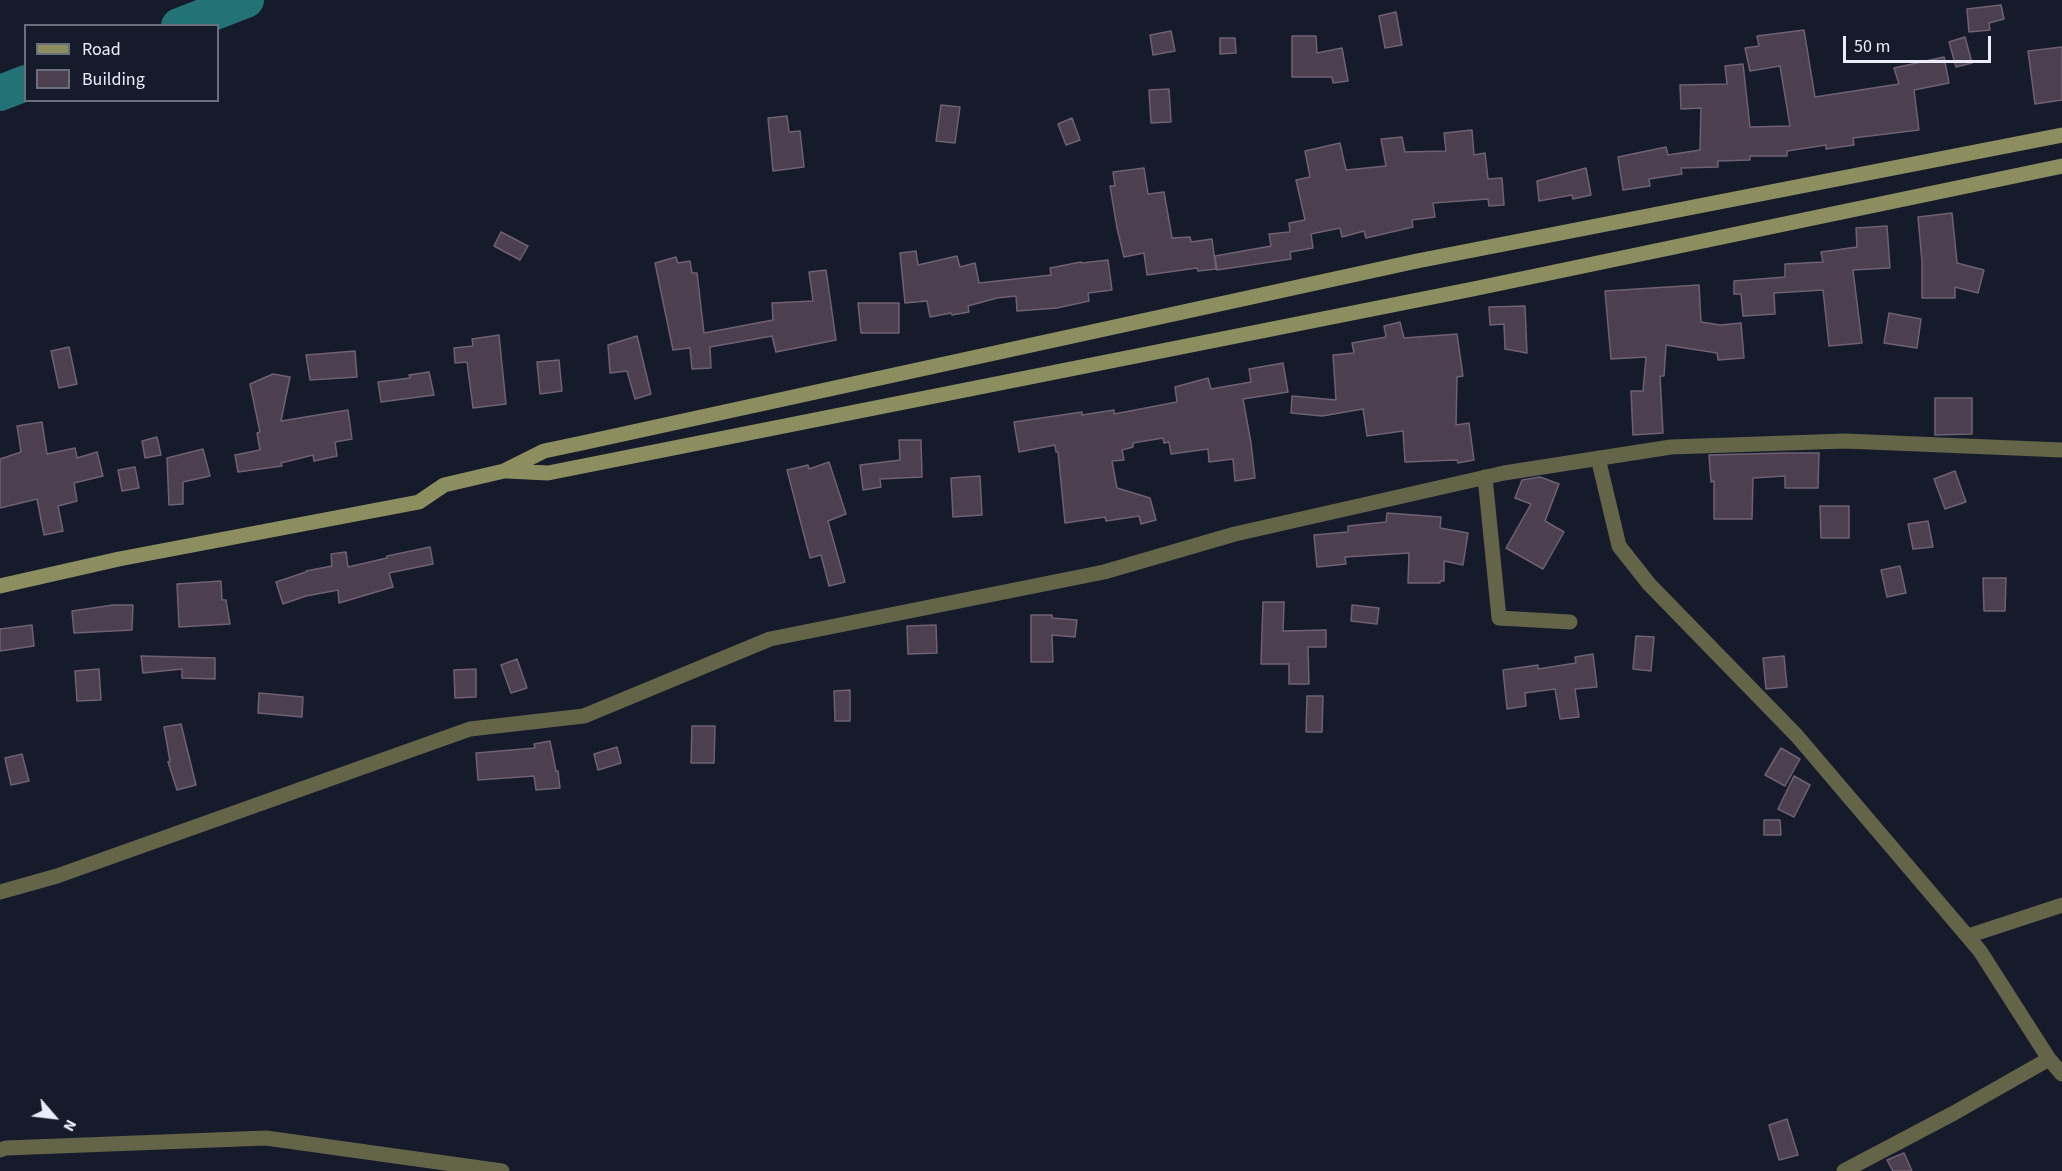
<!DOCTYPE html>
<html>
<head>
<meta charset="utf-8">
<style>
	body { margin:0 }
	#map { position:relative; width:2062px; height:1171px; overflow:hidden; background:#151b2b; font-family:"Source Sans 3",sans-serif }
	canvas { display:block }
	.legend { position:absolute; left:24px; top:24px; width:195px; height:78px; box-sizing:border-box; background:#151b2b; border:2px solid #6a6f7e; margin:0; padding:8px 10px; list-style:none; font-size:18px; color:#e9eefa }
	.legend li { display:flex; align-items:center; gap:12px; height:30px }
	.legend b { width:30px; border:2px solid #6a6f7e }
	.north { position:absolute; left:24px; top:1087px; width:60px; height:60px; -webkit-text-stroke:4px #151b2b; paint-order:stroke; rotate:118deg; font-size:16px; font-weight:700; line-height:24px; text-align:center; color:#e9eefa }
	.north::after { content:''; display:block; margin:auto; width:21px; height:27px; background:#e9eefa; clip-path:polygon(50% 0,100% 100%,50% 72%,0 100%) }
	.scale { position:absolute; left:1843px; top:36px; width:148px; height:27px; box-sizing:border-box; border:3px solid #e9eefa; border-top:0; padding-left:8px; font-size:18px; line-height:21px; white-space:nowrap; color:#e9eefa; -webkit-text-stroke:4px #151b2b; paint-order:stroke }
</style>
</head>
<body>
<div id="map">
<canvas width="2062" height="1171"></canvas>
<ul class="legend">
<li><b style="height:8px;background:#8c8e60"></b>Road</li>
<li><b style="height:16px;background:#4c3f50"></b>Building</li>
</ul>
<div class="north">N</div>
<div class="scale">50 m</div>
</div>
<script>
const ctx = document.querySelector('canvas').getContext('2d');
ctx.lineJoin = 'round';
function trace(path, color, width, dash) {
  ctx.strokeStyle = color;
  ctx.lineWidth = width;
  ctx.lineCap = dash ? 'butt' : 'round';
  ctx.setLineDash(dash || []);
  ctx.stroke(path);
}
function paint(path, color) {
  ctx.fillStyle = color;
  ctx.fill(path, 'evenodd');
}
trace(new Path2D(`
	M179,26L246,0
	M0,93L26,83`), '#237276', 36);
const building = new Path2D(`
	M2001,5L2004,19L1989,23L1990,30L1969,32L1967,9Z
	M1396,12L1402,45L1385,48L1379,16Z
	M1804,30L1815,97L1899,84L1894,68L1944,57L1949,83L1914,90L1919,130L1853,138L1854,145L1826,149V145L1787,151V156H1750V160L1718,161V167L1681,168L1682,174L1649,179L1650,186L1623,190L1618,157L1666,147L1668,155L1700,150L1701,108L1681,109L1680,85L1727,84L1725,66L1743,64L1750,127L1790,126L1780,66L1750,71L1745,48L1759,46L1757,36Z
	M1171,31L1175,51L1153,55L1150,35Z
	M1292,36H1316L1317,53L1342,48L1348,81L1333,83L1332,77H1292Z
	M1965,37L1972,63L1956,67L1949,42Z
	M1220,38H1235L1236,53L1220,54Z
	M2062,47V100L2035,104L2028,51Z
	M1169,89L1171,122L1151,123L1149,90Z
	M941,105L960,107L955,143L936,141Z
	M787,116L789,132L800,131L804,167L773,171L768,118Z
	M1072,118L1080,140L1066,145L1058,124Z
	M1472,130L1474,155L1485,153L1488,179L1502,178L1504,205L1489,206L1488,199L1433,203L1435,217L1412,220L1413,227L1366,238L1364,231L1342,237L1340,228L1311,234L1313,248L1290,252L1291,259L1217,270L1215,256L1271,246L1269,234L1290,232L1289,223L1305,220L1296,180L1310,177L1305,151L1340,143L1346,170L1386,166L1381,139L1402,137L1405,152L1446,151L1444,133Z
	M1144,168L1148,194L1164,192L1172,238L1190,237L1191,242L1212,239L1216,269L1198,271L1197,268L1147,275L1144,253L1124,257L1117,228L1110,186H1115L1113,172Z
	M1586,168L1591,195L1573,199L1572,195L1539,201L1537,181Z
	M1952,213L1957,263L1984,270L1978,293L1955,287V298H1922V262L1918,217Z
	M1887,226L1890,268L1853,270L1862,343L1829,346L1823,290L1774,293L1775,314L1743,316L1741,294H1734V281L1785,277V264L1823,262L1821,252L1857,247L1856,228Z
	M501,232L528,246L520,260L494,246Z
	M916,251L918,265L957,256L960,267L975,263L979,283L1051,275L1050,268L1081,262L1082,263L1108,260L1112,290L1088,293L1089,301L1057,308L1017,311L1016,296L997,298L968,306L969,312L952,315L951,313L930,317L927,301L905,303L900,253Z
	M676,257L678,263L690,261L692,273H697L704,333L773,320L772,303L813,301L809,272L826,270L836,340L776,352L772,336L710,347L711,368L692,369L690,348L673,350L655,263Z
	M1699,285L1701,322L1720,325L1741,323L1744,358L1718,360L1717,353L1666,345L1664,376H1660L1663,433L1633,435L1631,391H1643L1646,357L1611,359L1605,291Z
	M858,303H899V333H861Z
	M1525,306L1527,353L1505,349L1504,324L1490,325L1489,307Z
	M1889,313L1921,319L1917,348L1884,343Z
	M1400,322L1404,338L1457,334L1463,376L1457,377L1456,425L1469,423L1474,460L1458,463L1457,460L1405,462L1403,431L1367,436L1363,409L1322,416L1291,413L1292,396L1336,400L1333,355L1354,353L1352,343L1386,337L1384,326Z
	M499,335L506,404L473,408L467,362L455,363L454,348L473,346L472,339Z
	M637,336L651,394L635,399L627,371L610,373L608,345Z
	M69,347L77,384L59,388L51,351Z
	M355,351L357,377L310,380L306,355Z
	M559,360L562,391L540,394L537,362Z
	M1283,363L1288,392L1243,399L1251,443L1255,478L1235,481L1233,459L1209,462L1208,449L1171,454L1169,442L1164,443L1163,438L1133,443V447L1122,450L1124,460L1112,461L1117,488L1150,498L1156,520L1141,524L1139,516L1106,521L1105,517L1065,523L1058,452H1056L1055,445L1019,452L1014,422L1082,412V415L1114,410V414L1177,402L1175,387L1208,378L1211,389L1251,382L1249,369Z
	M429,372L434,395L381,402L378,382L410,378L409,375Z
	M273,374L290,377L281,421L348,410L352,439L335,442L337,456L314,461L313,455L281,463L282,466L238,472L235,455L260,450L257,433L260,432L250,384Z
	M1935,398H1972V434L1935,435Z
	M42,422L47,454L75,448L77,458L97,452L103,476L74,483L77,501L58,506L63,531L44,535L37,499L0,508V459L21,452L17,426Z
	M157,437L161,455L145,458L142,441Z
	M899,440H921L922,477L880,479L881,487L863,490L860,465L900,460Z
	M203,449L210,476L183,482V504L169,505L167,458Z
	M1785,453H1819L1818,488H1785V476L1753,478L1752,519H1714V481L1711,482L1709,455Z
	M829,462L846,514L828,521L845,582L829,586L821,555L810,558L787,470L808,465L809,469Z
	M135,467L139,488L122,491L118,470Z
	M1955,471L1966,502L1945,509L1934,479Z
	M980,476L982,515L953,517L951,478Z
	M1540,477L1559,484L1545,521L1564,532L1543,569L1506,548L1531,504L1515,498L1522,480Z
	M1820,506H1849V538H1821Z
	M1387,513L1441,517L1440,528L1468,533L1463,565L1444,561V581H1440V583H1408L1409,553L1345,557L1346,564L1317,567L1314,535L1348,532V526L1386,522Z
	M1928,521L1933,547L1913,549L1908,524Z
	M430,547L433,564L389,573L393,587L339,603L338,590L306,596L283,604L276,582L306,572V571L332,566L331,554L346,552L348,567L387,558V556Z
	M1900,566L1906,593L1887,597L1881,570Z
	M1983,578H2006L2005,611H1984Z
	M221,581L222,600H226L230,624L179,627L177,584Z
	M1263,602H1284L1283,631L1326,630V647H1308L1309,684H1289V664H1261Z
	M113,605H133L132,630L74,633L72,611Z
	M1352,605L1379,608L1377,624L1351,621Z
	M1031,615H1052V618L1077,620L1075,637L1052,635L1053,662H1031Z
	M32,625L34,646L0,651V629Z
	M936,625L937,653L908,654L907,626Z
	M1636,636L1654,637L1651,671L1633,669Z
	M1593,654L1597,687L1575,689L1579,717L1560,719L1555,689L1525,693L1526,706L1507,709L1503,670L1538,665V669L1576,663L1575,657Z
	M141,656L215,658V679L182,678V669L143,673Z
	M1784,656L1787,687L1766,689L1763,658Z
	M517,659L527,688L511,693L501,665Z
	M99,669L101,700L77,701L75,671Z
	M476,669V697L455,698L454,670Z
	M850,690V721H835L834,691Z
	M259,693L303,697L302,717L258,713Z
	M1307,696H1323L1322,732H1306Z
	M181,724L196,785L177,790L168,762L170,761L164,727Z
	M692,726H715L714,763H691Z
	M550,741L556,771H558L560,788L536,790L534,776L478,780L476,753L535,748L534,744Z
	M617,747L621,763L598,770L594,754Z
	M1781,748L1800,759L1785,786L1765,775Z
	M22,754L29,781L11,785L5,758Z
	M1794,776L1810,785L1794,817L1778,809Z
	M1764,820H1780L1781,835H1764Z
	M1787,1119L1798,1155L1779,1160L1769,1125Z
	M1904,1153L1912,1171H1893L1887,1160Z`);
paint(building, '#4c3f50');
trace(building, '#6f6173', 1.5);
trace(new Path2D(`
	M1598,458L1619,546L1649,584L1797,736L1980,951L2049,1059L2062,1074
	M1485,477L1499,618L1570,622
	M0,892L57,876L470,729L584,716L770,639L1104,572L1235,534L1504,473L1671,447L1845,441L2062,450
	M1968,936L2062,905
	M0,1150L6,1148L266,1138L502,1171
	M1844,1171L1954,1113L2049,1059`), '#636448', 15);
trace(new Path2D(`
	M507,471L548,473L1473,289L2062,166
	M0,586L119,559L419,502L444,485L504,471L544,451L582,443L1417,261L2062,135`), '#8c8e60', 15);
</script>
</body>
</html>
